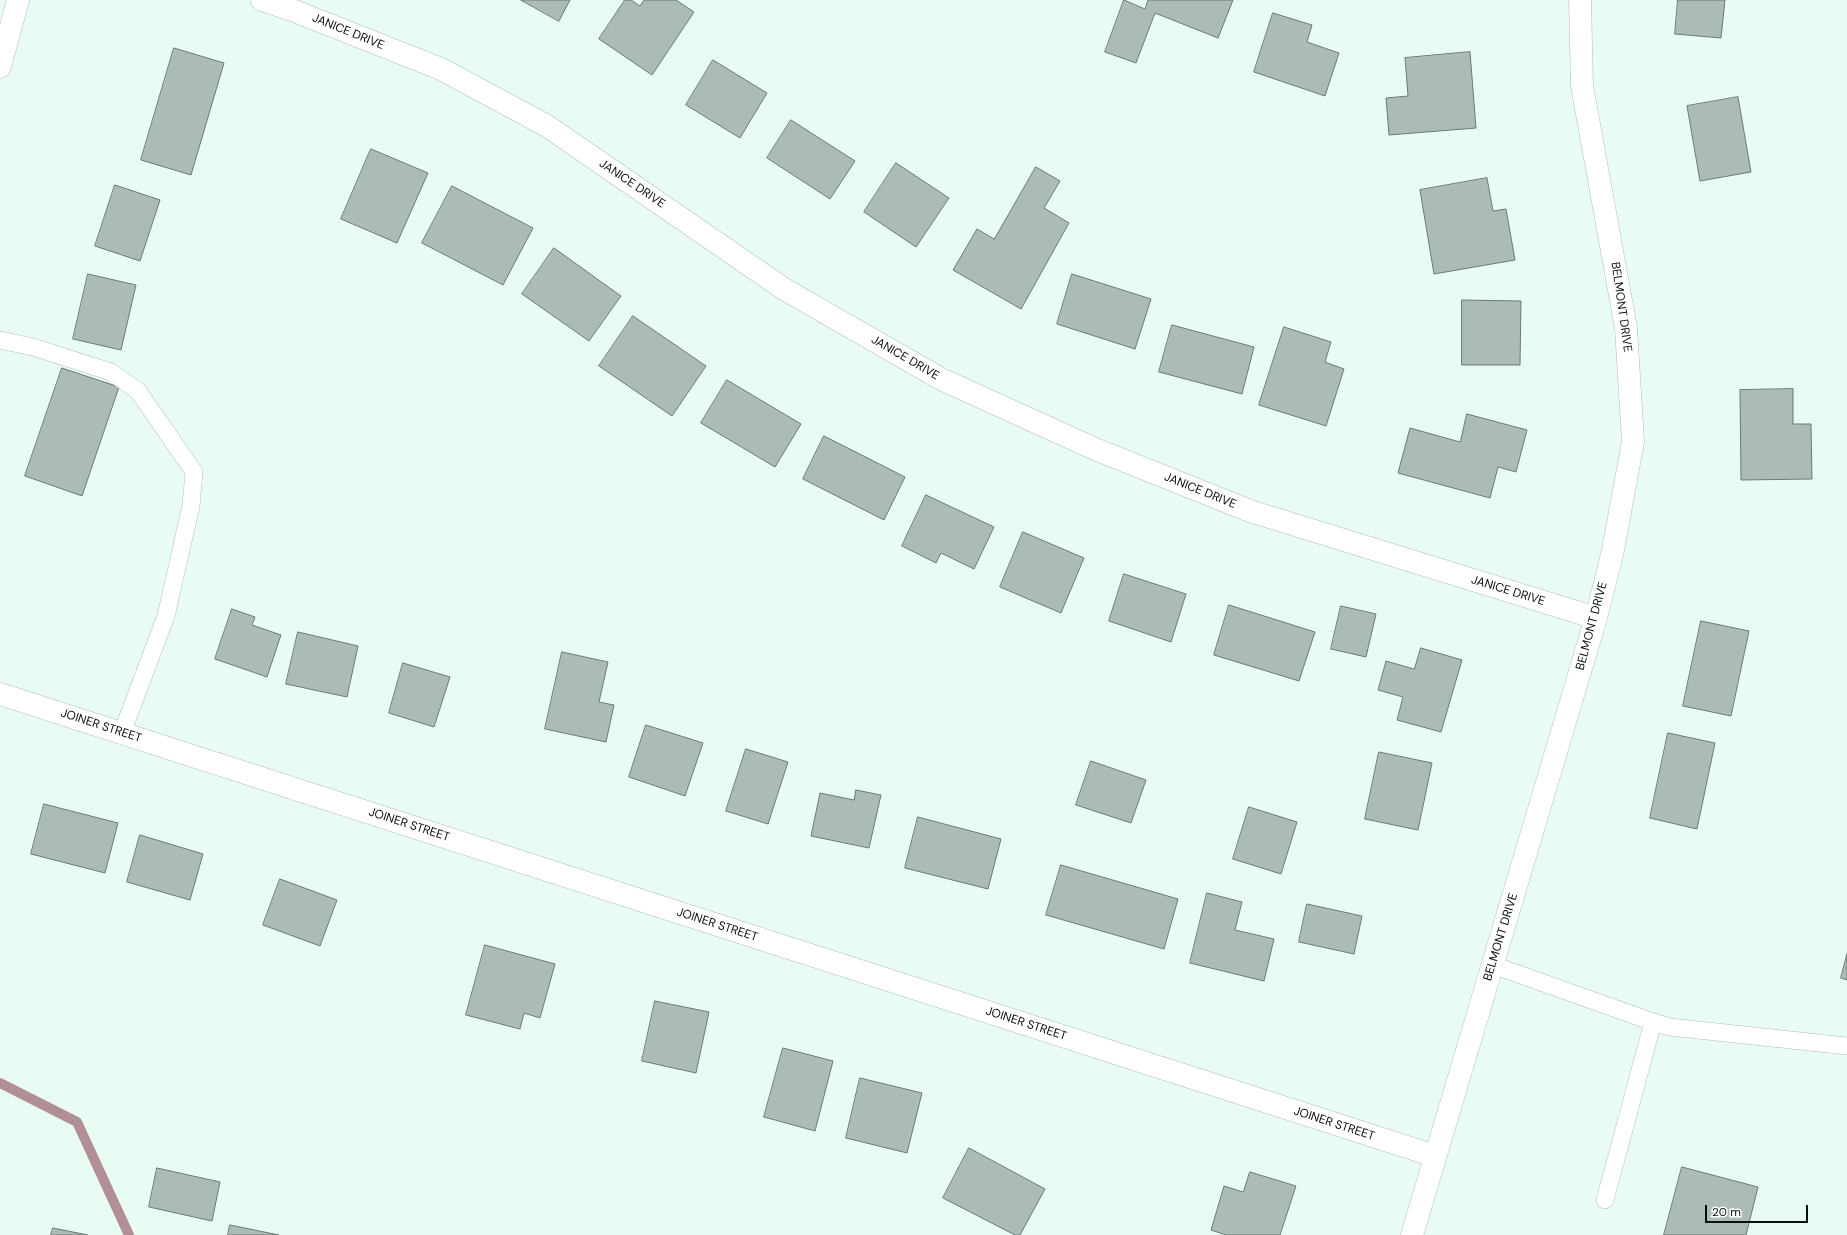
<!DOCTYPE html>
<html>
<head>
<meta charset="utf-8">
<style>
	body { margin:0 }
	#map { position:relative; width:1847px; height:1235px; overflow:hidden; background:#e9fcf3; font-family:"DM Sans",sans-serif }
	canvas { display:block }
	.scale { position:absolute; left:1705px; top:1205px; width:103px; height:18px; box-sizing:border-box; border:2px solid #090f0d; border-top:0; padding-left:5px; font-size:12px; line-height:14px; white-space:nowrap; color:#090f0d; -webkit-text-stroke:3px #fff; paint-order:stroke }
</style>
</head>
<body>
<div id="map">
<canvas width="1847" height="1235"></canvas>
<div class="scale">20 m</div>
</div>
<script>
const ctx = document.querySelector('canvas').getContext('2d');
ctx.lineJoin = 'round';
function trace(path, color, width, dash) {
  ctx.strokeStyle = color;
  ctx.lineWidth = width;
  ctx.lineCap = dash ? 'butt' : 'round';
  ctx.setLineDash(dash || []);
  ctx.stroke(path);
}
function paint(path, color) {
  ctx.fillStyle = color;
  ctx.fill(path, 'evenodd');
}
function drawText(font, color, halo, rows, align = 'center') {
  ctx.font = font + ' "DM Sans",sans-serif';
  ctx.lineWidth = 3.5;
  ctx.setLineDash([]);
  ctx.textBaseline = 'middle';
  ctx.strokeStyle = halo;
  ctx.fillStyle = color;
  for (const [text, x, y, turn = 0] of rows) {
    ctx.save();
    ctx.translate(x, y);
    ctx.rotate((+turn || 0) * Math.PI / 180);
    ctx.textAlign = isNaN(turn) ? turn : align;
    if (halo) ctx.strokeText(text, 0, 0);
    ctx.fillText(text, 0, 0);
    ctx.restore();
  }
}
trace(new Path2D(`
	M0,1083L77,1122L129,1235`), '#b18f95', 10);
const building = new Path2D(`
	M521,0H570L559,21Z
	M625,0H631L640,6L644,0H676L694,12L652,75L599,39Z
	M1124,0L1145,9L1148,0H1233L1218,38L1155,13L1136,63L1105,52Z
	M1678,0H1725L1721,38L1675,34Z
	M1273,13L1312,25L1307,42L1339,53L1325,96L1254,72Z
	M174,48L224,63L191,175L141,160Z
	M1470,52L1476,128L1389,135L1386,98L1408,96L1405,58Z
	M713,60L767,93L740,138L686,105Z
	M1738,97L1751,172L1700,181L1687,106Z
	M791,120L855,161L830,199L767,158Z
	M371,149L428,173L397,243L341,219Z
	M896,163L949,198L916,247L864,212Z
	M1036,167L1060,181L1044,208L1069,223L1021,309L953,270L977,229L994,239Z
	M1487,178L1493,211L1506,209L1515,260L1434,274L1420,190Z
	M115,185L160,200L140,261L95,246Z
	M452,186L533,228L503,285L422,243Z
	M554,248L621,296L589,341L522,294Z
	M88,274L136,285L121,350L73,339Z
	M1072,274L1151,299L1135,349L1057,324Z
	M1462,300L1521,301L1520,365H1462Z
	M633,316L706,366L672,416L599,366Z
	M1172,325L1254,347L1242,394L1159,372Z
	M1284,327L1331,342L1325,362L1344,369L1326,426L1259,405Z
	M62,368L119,387L82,496L25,476Z
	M727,380L801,424L775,467L701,423Z
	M1793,389V424H1811L1812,479L1741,480L1740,390Z
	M1467,414L1527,430L1516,472L1498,467L1490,498L1398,473L1410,428L1460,442Z
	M824,436L905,477L884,520L803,479Z
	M926,495L994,527L974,569L941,553L936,563L902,546Z
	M1023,532L1084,558L1061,613L1000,587Z
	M1124,574L1186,594L1171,642L1109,621Z
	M1229,605L1315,632L1299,681L1214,655Z
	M1341,606L1376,614L1366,657L1331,649Z
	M232,609L255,617L252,625L281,635L267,677L215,659Z
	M1701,621L1749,631L1731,716L1683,706Z
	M298,632L358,646L347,697L286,684Z
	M1421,648L1462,660L1441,732L1397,720L1403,697L1378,690L1386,661L1414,669Z
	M562,652L608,662L599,702L614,705L606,742L545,729Z
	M403,663L450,677L434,727L389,713Z
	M646,725L703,743L685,796L629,777Z
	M1668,733L1715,743L1697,829L1650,818Z
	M746,749L788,762L768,824L726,811Z
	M1379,752L1432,763L1418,830L1365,819Z
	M1091,761L1146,780L1131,823L1076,805Z
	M856,790L881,795L869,848L811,836L820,793L854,800Z
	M44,804L118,823L105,873L31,854Z
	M1249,807L1297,822L1281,874L1233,859Z
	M918,817L1001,839L988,889L905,868Z
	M140,835L203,854L190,900L127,882Z
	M1061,865L1178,899L1164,949L1046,915Z
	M280,879L337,900L320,946L263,925Z
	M1207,893L1242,902L1235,930L1274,939L1264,981L1190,963Z
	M1307,904L1362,916L1354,954L1299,942Z
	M485,945L555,964L540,1018L524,1013L520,1029L466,1015Z
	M1847,954V980L1841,978Z
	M655,1001L709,1012L696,1073L642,1061Z
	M783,1048L833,1061L815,1131L764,1117Z
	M860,1078L922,1093L907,1153L846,1138Z
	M969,1148L1045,1189L1020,1235H1015L943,1198Z
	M1682,1167L1758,1187L1746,1235H1664Z
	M157,1168L220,1182L212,1221L149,1207Z
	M1250,1172L1296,1186L1280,1235H1226L1211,1230L1224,1186L1243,1192Z
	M230,1225L279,1235H228Z
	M53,1228L88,1235H51Z`);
paint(building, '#aabcb3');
trace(building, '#6a7b73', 1);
const lane = new Path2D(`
	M0,340L33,347L111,372L138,391L194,472L191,506L166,616L122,733
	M1493,965L1653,1022L1670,1027L1847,1046
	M1605,1200L1653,1022`);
const street = new Path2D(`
	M262,0L292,10L441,69L547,126L784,289L941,379L1095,449L1250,511L1596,618
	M0,694L1435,1156
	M1412,1235L1596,618L1612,555L1633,442L1626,328L1582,86L1580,0`);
const secondary = new Path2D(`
	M0,67L18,0`);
trace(lane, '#adbfb6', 18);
trace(street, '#adbfb6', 23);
trace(secondary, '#adbfb6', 23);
trace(lane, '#fff', 17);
trace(street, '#fff', 22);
trace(secondary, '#fff', 22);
drawText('12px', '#090f0d', '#fff', [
	["JANICE DRIVE",348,32,22],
	["JANICE DRIVE",632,184,34],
	["BELMONT DRIVE",1621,307,82],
	["JANICE DRIVE",905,358,30],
	["JANICE DRIVE",1200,491,22],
	["JANICE DRIVE",1508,591,17],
	["BELMONT DRIVE",1592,626,-75],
	["JOINER STREET",101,726,18],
	["JOINER STREET",409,825,18],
	["JOINER STREET",717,925,18],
	["BELMONT DRIVE",1501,937,-73],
	["JOINER STREET",1026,1024,18],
	["JOINER STREET",1334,1124,18]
]);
</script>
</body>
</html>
